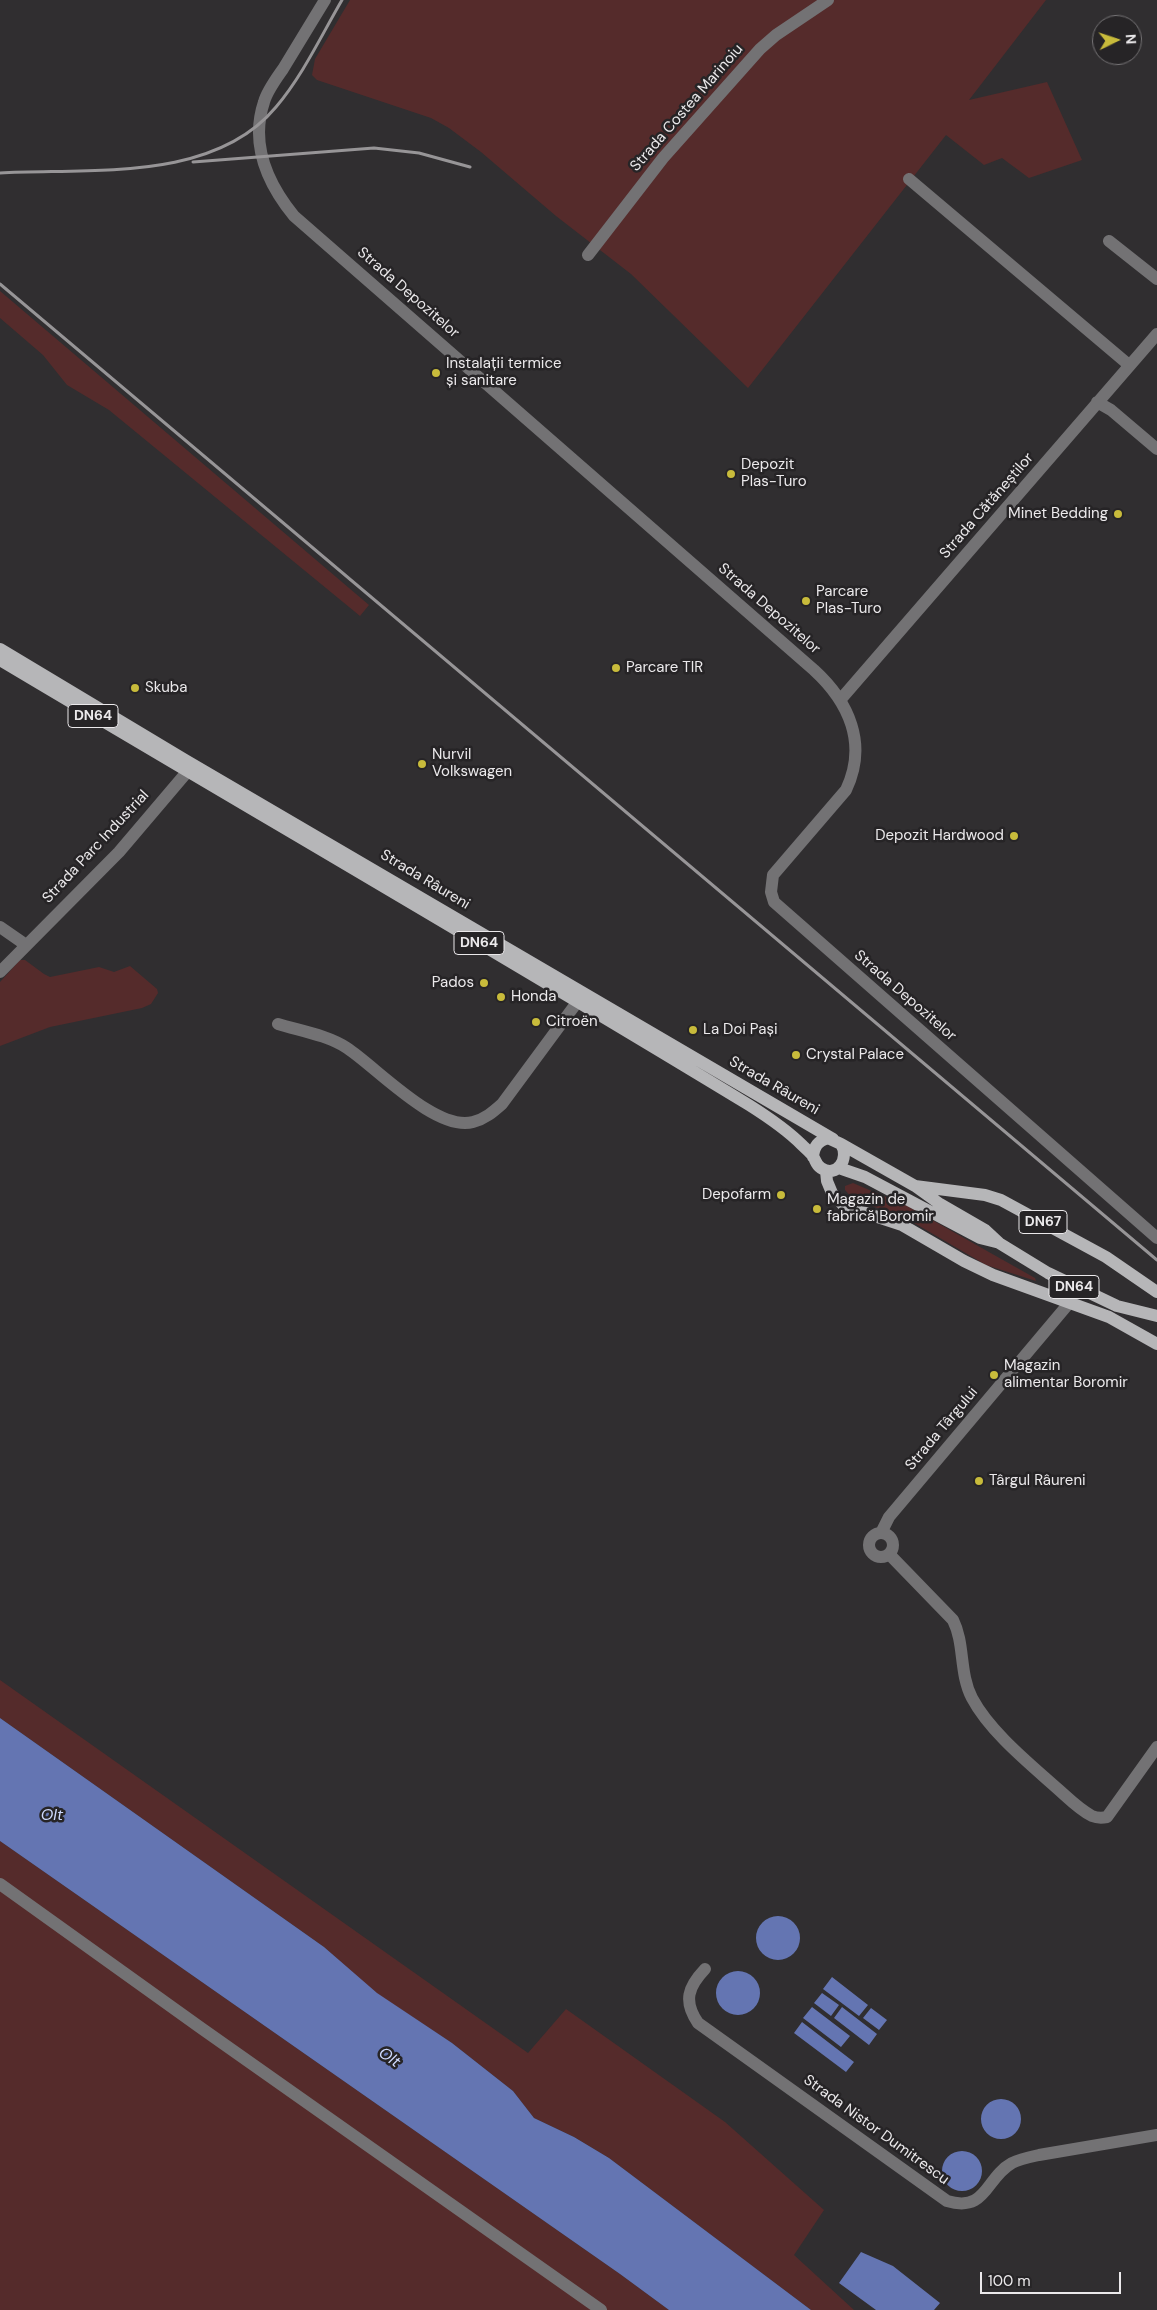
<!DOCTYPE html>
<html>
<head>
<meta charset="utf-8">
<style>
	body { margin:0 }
	#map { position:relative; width:1157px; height:2310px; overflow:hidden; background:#302e30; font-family:"DM Sans",sans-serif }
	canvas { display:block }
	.north { position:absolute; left:1092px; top:15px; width:50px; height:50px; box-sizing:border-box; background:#262426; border:1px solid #757375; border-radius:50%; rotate:86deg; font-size:14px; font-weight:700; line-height:20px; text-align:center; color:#ebe9eb }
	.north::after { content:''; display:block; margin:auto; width:18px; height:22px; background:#c8bb3b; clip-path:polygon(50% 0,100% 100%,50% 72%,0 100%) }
	.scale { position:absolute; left:980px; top:2272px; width:141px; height:22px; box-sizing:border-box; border:2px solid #ebe9eb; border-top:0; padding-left:6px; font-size:15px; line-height:18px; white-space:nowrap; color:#ebe9eb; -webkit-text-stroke:4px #262426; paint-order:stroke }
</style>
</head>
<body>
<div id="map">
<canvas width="1157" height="2310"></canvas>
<div class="north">N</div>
<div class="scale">100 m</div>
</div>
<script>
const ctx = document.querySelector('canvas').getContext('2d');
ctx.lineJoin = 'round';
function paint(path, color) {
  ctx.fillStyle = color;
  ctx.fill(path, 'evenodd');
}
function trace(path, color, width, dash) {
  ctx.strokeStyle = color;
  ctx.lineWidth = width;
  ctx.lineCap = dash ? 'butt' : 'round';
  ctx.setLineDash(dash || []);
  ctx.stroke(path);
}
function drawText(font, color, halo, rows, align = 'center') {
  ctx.font = font + ' "DM Sans",sans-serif';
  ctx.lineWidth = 5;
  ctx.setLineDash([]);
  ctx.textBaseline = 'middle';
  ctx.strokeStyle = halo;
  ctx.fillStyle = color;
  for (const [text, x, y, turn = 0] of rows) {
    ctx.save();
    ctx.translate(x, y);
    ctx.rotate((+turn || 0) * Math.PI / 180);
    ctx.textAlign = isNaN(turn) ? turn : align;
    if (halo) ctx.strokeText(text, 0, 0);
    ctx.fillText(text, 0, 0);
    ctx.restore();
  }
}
paint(new Path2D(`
	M350,0H1046L969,100L1047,82L1082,160L1029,178L1002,158L984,165L946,135L748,388L631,274L556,216L481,152L449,128L431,118L317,80L312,75L315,59Z
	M0,291L369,605L360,616L109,410L67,385L43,355L0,318Z
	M20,960H25L44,974L50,977L99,967L114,972L130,966L157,989L158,993L151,1004L142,1008L50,1027L0,1046V982Z
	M853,1183L909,1207L1035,1278L1036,1281L986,1265L904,1217L854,1200L845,1190V1186Z
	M0,1680L528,2053L566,2009L725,2122L824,2210L794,2255L854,2310H811L609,2158L574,2137L534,2118L513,2091L452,2043L376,1993L324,1947L0,1718Z
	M0,1841L620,2274L669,2310H0Z`), '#552b2b');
paint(new Path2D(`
	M0,1718L324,1947L377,1993L452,2043L513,2091L534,2118L574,2137L609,2158L811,2310H669L620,2274L0,1841Z
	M756 1938a22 22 0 1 1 44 0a22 22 0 1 1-44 0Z
	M716 1993a22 22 0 1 1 44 0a22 22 0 1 1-44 0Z
	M832,1977L868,2005L859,2016L823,1989Z
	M822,1993L839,2005L831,2016L814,2003Z
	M812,2007L850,2036L841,2047L803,2018Z
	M842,2007L877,2034L869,2045L834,2018Z
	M871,2008L887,2020L879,2030L863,2018Z
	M802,2022L854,2062L846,2072L794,2033Z
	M981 2119a20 20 0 1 1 40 0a20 20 0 1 1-40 0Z
	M942 2171a20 20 0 1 1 40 0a20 20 0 1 1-40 0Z
	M861,2252L893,2266L940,2303L934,2310H876L839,2283Z`), '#6475b2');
trace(new Path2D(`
	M325,0C311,23 297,46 283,69C276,79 267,91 264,102C250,144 268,184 294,216L814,670C849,702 868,744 846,790L773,875L771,892L774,902L1157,1238
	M909,179L1129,365
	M1109,241L1157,279
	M588,255L663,158L760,49L776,35L828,0
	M1097,402L1111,410L1157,449
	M841,699L1157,334
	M0,927L26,945
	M0,972L119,852L187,772L192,769L197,771
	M278,1024C301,1031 327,1035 347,1048C376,1067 436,1132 473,1122C485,1119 493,1112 502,1104L578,1001
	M869 1545a12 12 0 1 1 24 0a12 12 0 1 1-24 0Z
	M881,1533L889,1517L1070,1302
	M889,1554L953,1620C965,1644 959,1673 972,1698C990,1732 1030,1764 1059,1790C1069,1799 1080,1810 1092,1816C1097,1818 1102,1818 1107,1817L1157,1747
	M0,1884L201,2028L601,2310
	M705,1969C688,1987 683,2001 698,2023L947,2201C987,2213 985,2178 1012,2163C1020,2159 1030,2157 1039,2155L1157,2135`), '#737274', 12);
trace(new Path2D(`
	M0,649L185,760L833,1139
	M0,660C250,809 501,954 749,1105C768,1117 786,1129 802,1145C805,1148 810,1152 813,1156C816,1161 816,1165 821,1168C837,1179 850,1158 841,1144L828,1138C818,1141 814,1146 813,1157
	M841,1144L915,1186L940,1204L985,1230L999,1243L1048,1273L1117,1306L1157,1316
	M839,1168L865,1177L980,1238L996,1242
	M826,1171L827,1181L832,1193L844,1206L902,1225L964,1261L993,1275L1109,1317L1157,1344
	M915,1186L985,1195L1001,1200L1106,1257L1157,1292`), '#b6b6b8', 12);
trace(new Path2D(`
	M193,162L374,148L419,153L470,167
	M0,173C89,168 213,183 276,107C303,75 321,36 342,0
	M0,284L1157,1260`), '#979597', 3);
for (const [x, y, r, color] of [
	[436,373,5,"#c8bb3b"],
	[731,474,5,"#c8bb3b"],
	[1118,514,5,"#c8bb3b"],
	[806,601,5,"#c8bb3b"],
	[616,668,5,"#c8bb3b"],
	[135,688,5,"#c8bb3b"],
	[422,764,5,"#c8bb3b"],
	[1014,836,5,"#c8bb3b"],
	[484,983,5,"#c8bb3b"],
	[501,997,5,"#c8bb3b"],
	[536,1022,5,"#c8bb3b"],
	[693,1030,5,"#c8bb3b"],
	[796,1055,5,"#c8bb3b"],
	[781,1195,5,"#c8bb3b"],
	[817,1209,5,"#c8bb3b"],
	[994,1375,5,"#c8bb3b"],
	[979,1481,5,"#c8bb3b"]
]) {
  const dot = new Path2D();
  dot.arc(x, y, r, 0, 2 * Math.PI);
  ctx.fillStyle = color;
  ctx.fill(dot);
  trace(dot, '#262426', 2);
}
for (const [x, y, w] of [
	[93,716,50],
	[479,943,50],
	[1043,1222,48],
	[1074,1287,50]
]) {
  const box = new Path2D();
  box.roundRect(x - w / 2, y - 11.5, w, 23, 4);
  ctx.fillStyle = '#262426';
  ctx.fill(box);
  trace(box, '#ebe9eb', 1);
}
drawText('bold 14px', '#ebe9eb', null, [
	["DN64",93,716],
	["DN64",479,943],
	["DN67",1043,1222],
	["DN64",1074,1287]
]);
drawText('15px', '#ebe9eb', '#262426', [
	["Strada Costea Marinoiu",687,108,-49],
	["Strada Depozitelor",408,293,41],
	["Strada Cătăneștilor",987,506,-49],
	["Strada Depozitelor",769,609,41],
	["Strada Parc Industrial",96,847,-47],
	["Strada Râureni",425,880,31],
	["Strada Depozitelor",905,996,41],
	["Strada Râureni",774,1086,30],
	["Strada Târgului",942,1429,-50],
	["Strada Nistor Dumitrescu",876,2130,36]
]);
drawText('15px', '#ebe9eb', '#262426', [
	["Instalații termice",446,364],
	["și sanitare",446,381],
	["Depozit",741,465],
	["Plas-Turo",741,482],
	["Minet Bedding",1108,514,"right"],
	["Parcare",816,592],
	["Plas-Turo",816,609],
	["Parcare TIR",626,668],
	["Skuba",145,688],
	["Nurvil",432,755],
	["Volkswagen",432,772],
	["Depozit Hardwood",1004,836,"right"],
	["Pados",474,983,"right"],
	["Honda",511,997],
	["Citroën",546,1022],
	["La Doi Pași",703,1030],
	["Crystal Palace",806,1055],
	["Depofarm",771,1195,"right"],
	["Magazin de",827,1200],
	["fabrică Boromir",827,1217],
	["Magazin",1004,1366],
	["alimentar Boromir",1004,1383],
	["Târgul Râureni",989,1481]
], 'left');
drawText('italic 16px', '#ced9fd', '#262426', [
	["Olt",52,1816],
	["Olt",389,2058,35]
]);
</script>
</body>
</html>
